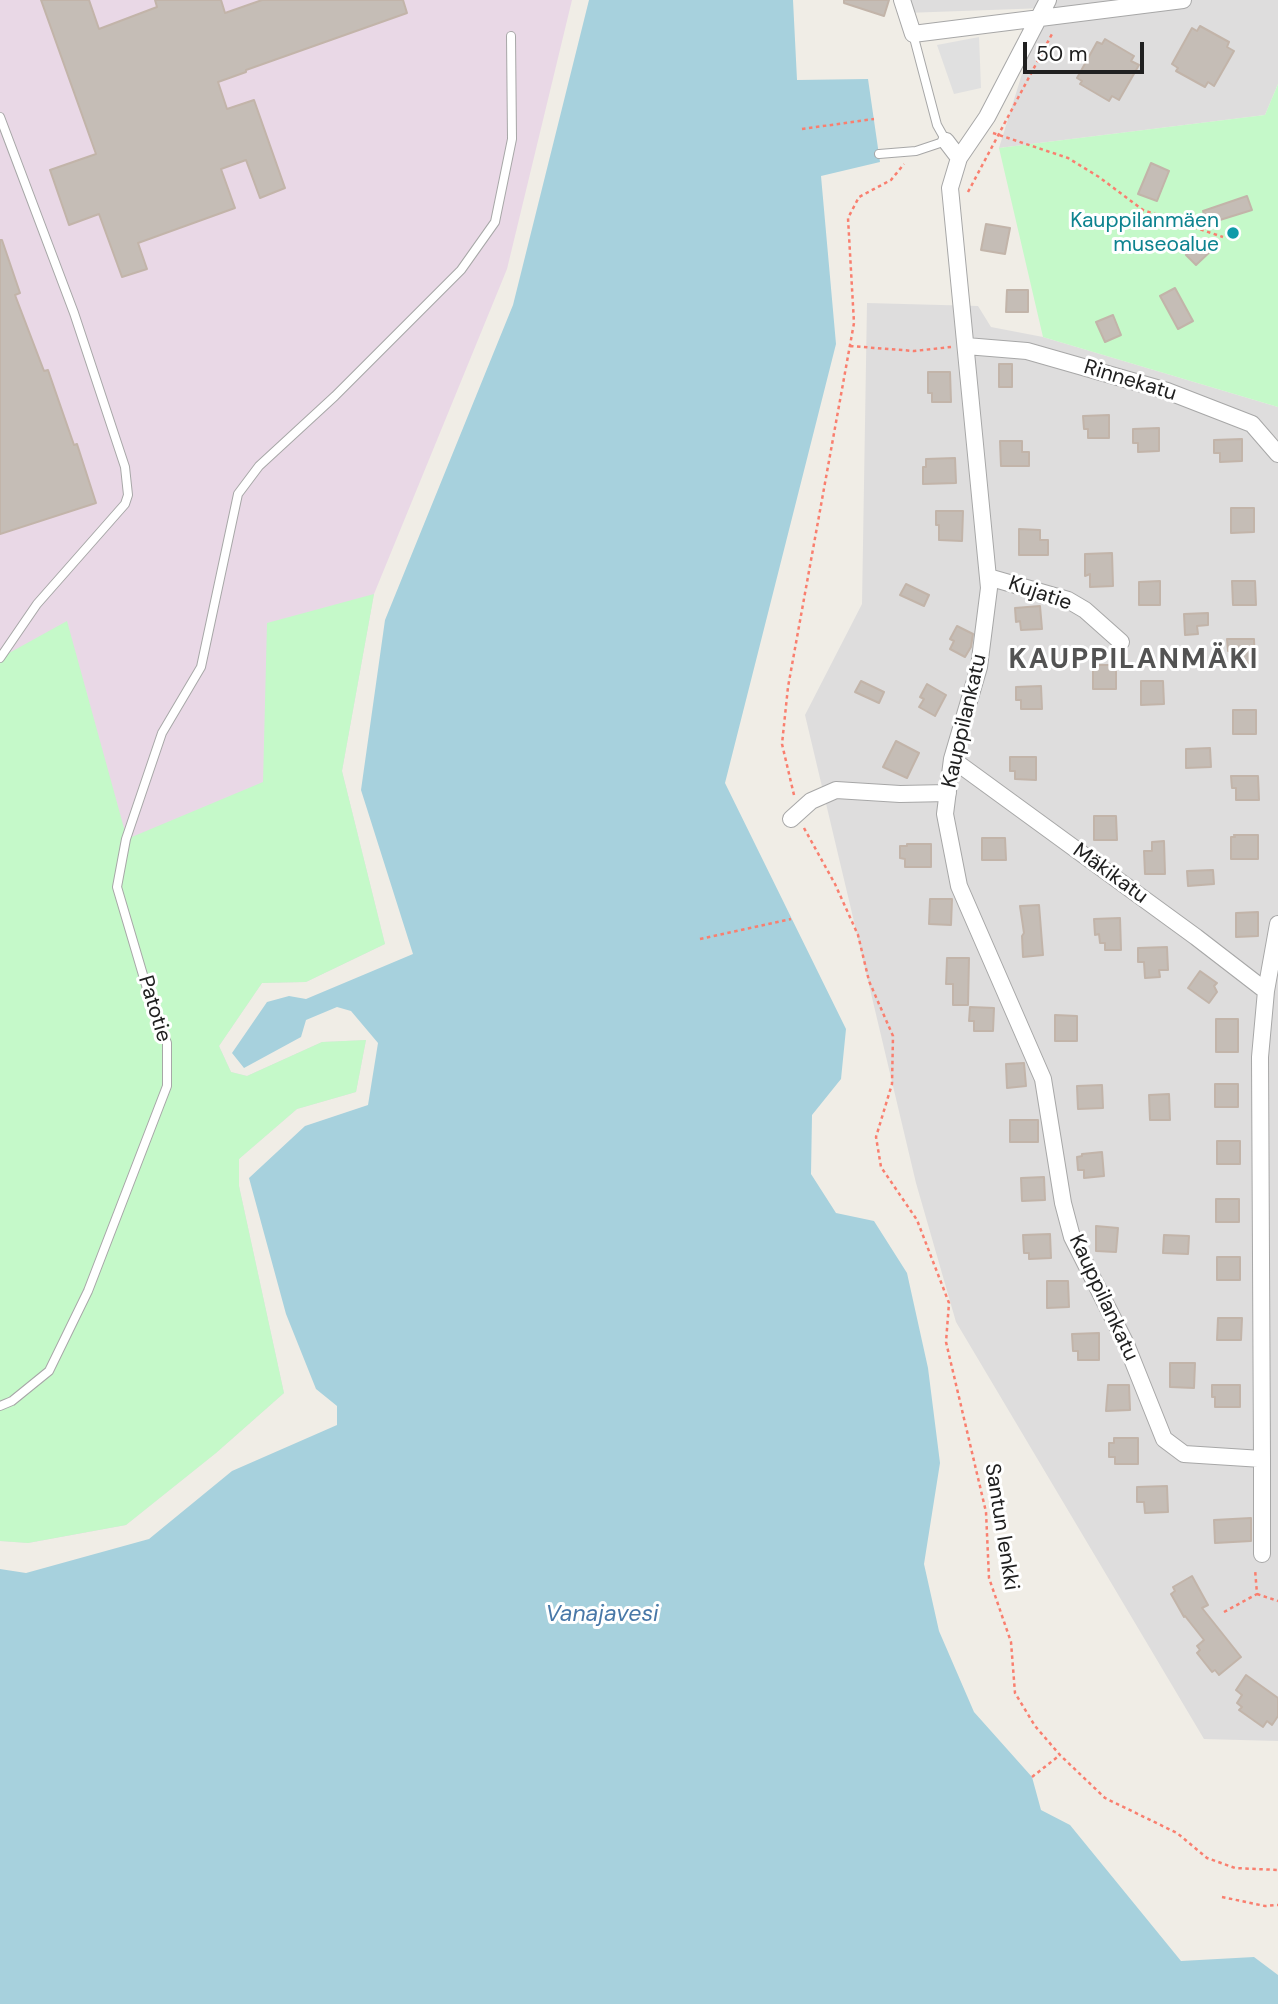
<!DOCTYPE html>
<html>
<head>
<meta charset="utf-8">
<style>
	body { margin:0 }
	#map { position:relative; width:1278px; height:2004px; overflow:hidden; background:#f0ede6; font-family:"DM Sans",sans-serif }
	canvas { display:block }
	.scale { position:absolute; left:1023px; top:42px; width:121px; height:32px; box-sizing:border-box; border:4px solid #202020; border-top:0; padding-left:9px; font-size:21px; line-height:24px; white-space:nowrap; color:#202020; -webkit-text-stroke:5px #fff; paint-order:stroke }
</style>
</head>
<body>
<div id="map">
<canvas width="1278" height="2004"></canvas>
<div class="scale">50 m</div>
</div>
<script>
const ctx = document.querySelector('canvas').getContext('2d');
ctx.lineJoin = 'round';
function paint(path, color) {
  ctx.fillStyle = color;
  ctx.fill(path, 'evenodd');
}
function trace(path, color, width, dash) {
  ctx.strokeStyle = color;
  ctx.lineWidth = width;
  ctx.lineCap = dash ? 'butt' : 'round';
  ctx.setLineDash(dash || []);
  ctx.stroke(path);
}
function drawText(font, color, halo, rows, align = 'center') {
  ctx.font = font + ' "DM Sans",sans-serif';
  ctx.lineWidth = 6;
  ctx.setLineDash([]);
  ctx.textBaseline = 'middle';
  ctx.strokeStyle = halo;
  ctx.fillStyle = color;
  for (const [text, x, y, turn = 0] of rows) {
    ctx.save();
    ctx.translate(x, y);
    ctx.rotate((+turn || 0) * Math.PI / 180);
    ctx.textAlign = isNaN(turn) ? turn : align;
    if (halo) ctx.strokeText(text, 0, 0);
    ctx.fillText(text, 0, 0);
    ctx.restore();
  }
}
paint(new Path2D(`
	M901,0H1278V84L1265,115L999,148L1040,16L1046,8L905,13Z
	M867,303L978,306L991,327L1043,337L1278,407V1741L1204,1739L956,1322L916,1183L805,715L862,604Z`), '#dedddd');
paint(new Path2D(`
	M0,0H572L507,269L374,594L342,771L385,944L306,982L262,983L219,1046L231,1072L247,1076L322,1042L366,1040L356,1092L297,1109L239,1159V1186L284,1393L216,1453L126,1525L28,1543L0,1541Z`), '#e9d8e6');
paint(new Path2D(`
	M1278,84V407L1043,337L999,148L1265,115Z
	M374,594L342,771L385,944L306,982L262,983L219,1046L231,1072L247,1076L322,1042L366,1040L356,1092L297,1109L239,1159V1186L284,1393L216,1453L126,1525L28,1543L0,1541V658L67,621L127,839L263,782L267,623Z`), '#c5f9c9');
paint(new Path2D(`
	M979,37L981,88L954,94L937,45Z`), '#e0e0e0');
paint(new Path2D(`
	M589,0H793L797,80L868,79L880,162L821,176L836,344L725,783L846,1029L841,1079L812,1115L811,1174L836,1213L874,1221L907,1273L928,1368L940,1463L924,1564L939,1631L974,1712L1032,1777L1041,1810L1070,1825L1181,1961L1254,1957L1278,1975V2004H0V1569L26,1573L149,1539L232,1471L337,1425V1406L316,1389L286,1314L249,1178L305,1126L368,1105L378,1043L351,1011L337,1007L306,1020L301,1037L244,1068L232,1053L267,1002L289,996L306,999L413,954L361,790L385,620L513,305Z`), '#a7d1dd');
const building = new Path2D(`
	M41,0H89L99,29L157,7L155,0H221L225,13L262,0H403L407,13L246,70V72L218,82L227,109L254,100L285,188L260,198L246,160L221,169L235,208L138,243L147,269L122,277L99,214L69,225L50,170L96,154Z
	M844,0H889L884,16L844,3Z
	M1200,26L1229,42L1227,47L1234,51L1214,86L1208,82L1205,87L1176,71L1178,68L1172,64L1192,28L1197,31Z
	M1105,39L1134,56L1131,61L1139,65L1119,100L1112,96L1109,101L1080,84L1082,81L1077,78L1097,42L1102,44Z
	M1151,163L1169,171L1157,201L1138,194Z
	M1247,196L1252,210L1207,224L1203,211Z
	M986,224L1010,228L1005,254L981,250Z
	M1203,238L1214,248L1196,265L1186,255Z
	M0,240H2L20,293L15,295L44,371L48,370L74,445L77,444L96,503L0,534Z
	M1175,288L1193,321L1178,329L1160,296Z
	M1007,290H1028V312H1006Z
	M1113,315L1121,335L1105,342L1096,322Z
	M999,364H1012V387H999Z
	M928,372H950L951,402H932V393H928Z
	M1109,415V438H1088V429H1084L1083,416Z
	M1159,428V451L1138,452V443H1133V429Z
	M1242,439V461L1220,462V453H1214V440Z
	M1000,441H1022V452H1029V466H1001Z
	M955,458L956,483L923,484V467H926V459Z
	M1231,508H1254V532L1231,533Z
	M936,511H963L962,541L939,540V525H936Z
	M1019,529L1040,530V540H1048V555H1019Z
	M1112,553L1113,586L1090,587V574L1085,576V554Z
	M1160,581V605H1139V582Z
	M1232,581H1255L1256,605H1233Z
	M906,584L929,595L924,606L900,595Z
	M1040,606L1042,629L1021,630L1020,621L1016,622L1015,608Z
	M1208,613V625L1197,626L1198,634L1185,635L1184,614Z
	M957,626L973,634L971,647L965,657L950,649L954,641L950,639Z
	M1227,639H1254L1255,663H1232V651H1228Z
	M1093,665H1116V689H1093Z
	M861,681L884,692L879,703L855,692Z
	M1141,681H1163L1164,704L1141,705Z
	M927,684L946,695L935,716L919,707L924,699L920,697Z
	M1041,686L1042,709H1021V700H1016V687Z
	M1233,710H1256V734H1233Z
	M896,741L919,753L907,778L883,767Z
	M1210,748L1211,767L1186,768V749Z
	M1010,757H1036V780L1015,779V771H1010Z
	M1231,776H1258L1259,800H1236V788H1232Z
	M1094,816H1116L1117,840H1094Z
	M1234,835H1258V859H1231V837H1235Z
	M982,838H1005L1006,860H982Z
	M1164,841L1165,874H1145L1144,851H1152V842Z
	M907,844H931V867H905V859L900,858V846H907Z
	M1213,870L1214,884L1188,886L1187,871Z
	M930,899H952L951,925L929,924Z
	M1039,905L1043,955L1023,957L1022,936L1024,933L1020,906Z
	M1258,912V936L1236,937V913Z
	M1120,918L1121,950H1105V943H1100L1099,934L1095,935L1094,919Z
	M1167,947L1168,970H1159L1160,977L1145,978L1144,962H1138V948Z
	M947,958H969L968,1005H953V984H946Z
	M1200,971L1217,983L1214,986L1217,992L1209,1003L1188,988Z
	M970,1007L994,1008L993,1031H974V1021H969Z
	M1055,1015L1077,1016V1041H1055Z
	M1216,1019H1238V1052H1216Z
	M1024,1063L1026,1086L1007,1088L1006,1064Z
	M1215,1084H1238V1107H1215Z
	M1102,1085L1103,1108L1078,1109L1077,1086Z
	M1169,1094L1170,1120H1150L1149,1095Z
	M1010,1120H1038V1142H1010Z
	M1217,1141H1240V1164H1217Z
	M1102,1152L1104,1176L1084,1178V1170H1078L1077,1157L1082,1156V1154Z
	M1044,1177L1045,1200L1022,1201L1021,1178Z
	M1216,1199H1239V1222H1216Z
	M1096,1226L1118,1228L1116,1252L1096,1251Z
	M1050,1234L1051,1258L1029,1259V1253H1024L1023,1235Z
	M1164,1235L1189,1236L1188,1254L1163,1253Z
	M1217,1257H1240V1280H1217Z
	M1047,1281H1068L1069,1307L1047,1308Z
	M1218,1318H1242L1241,1340H1217Z
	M1099,1333V1360H1078V1351H1073L1072,1334Z
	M1170,1363H1195L1194,1388L1170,1387Z
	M1108,1385H1129L1130,1410L1106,1411Z
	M1212,1385H1240V1407H1215V1397H1212Z
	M1114,1438H1138V1464H1115V1457H1109V1443H1114Z
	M1167,1486L1168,1512L1145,1513L1144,1502H1137V1487Z
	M1251,1518V1541L1215,1543L1214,1520Z
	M1192,1576L1208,1605L1202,1608L1241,1657L1219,1675L1215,1670L1212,1672L1197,1653L1200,1650L1197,1646L1204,1640L1185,1616L1184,1617L1171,1594L1175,1591L1173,1587Z
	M1246,1675L1278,1698V1716L1272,1725L1267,1721L1263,1727L1239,1710L1242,1707L1237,1703L1242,1695L1236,1690Z`);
paint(building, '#c5bdb6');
trace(building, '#c2b4a9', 2);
const service = new Path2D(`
	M0,117L74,313L125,467L128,495L125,504L37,604L0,658
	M879,154L916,151L946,141L937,125L913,34
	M0,1406L12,1401L49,1371L88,1291L167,1086V1043L151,1002L117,887L126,839L162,733L201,667L238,494L259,466L335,396L461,270L495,222L512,139L511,36`);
const minor = new Path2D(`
	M902,0L913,34L1183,0
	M1048,0L987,117L959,158L950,188L989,588L979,667L952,759L945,814L959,886L1043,1079L1063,1203L1072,1237L1126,1344L1164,1439L1184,1454L1262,1459V1554
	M946,141L959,158
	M966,346L1027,351L1167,391L1252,424L1278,454
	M988,577L1068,600L1085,610L1121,642
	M952,759L1196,937L1266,991
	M791,819L811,801L836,790L900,794L948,793
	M1262,1459L1260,1057L1266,991L1278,924`);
trace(service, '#a7a7a7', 10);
trace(minor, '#a7a7a7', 18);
trace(new Path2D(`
	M802,129L874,119
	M993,133L1068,158L1099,177L1143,210L1223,237
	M968,192L1052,34
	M850,346L914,351L951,347
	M794,795L782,744L788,687L854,323L848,218L859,197L891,180L904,164
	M804,828L835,884L858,935L869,981L893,1036L892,1084L876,1137L881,1167L917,1220L949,1303L946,1342L986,1512L989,1578L1011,1642L1015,1693L1035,1726L1060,1755L1105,1798L1177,1833L1207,1858L1235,1868L1278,1870
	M700,939L791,919
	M1257,1594L1278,1601
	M1224,1612L1257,1594L1255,1569
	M1032,1777L1060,1755
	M1222,1897L1265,1906L1278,1905`), '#f97f6f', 2.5, [3.5, 3.5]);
trace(service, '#fff', 8);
trace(minor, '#fff', 16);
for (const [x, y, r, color] of [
	[1233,233,7,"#0f9aa8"]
]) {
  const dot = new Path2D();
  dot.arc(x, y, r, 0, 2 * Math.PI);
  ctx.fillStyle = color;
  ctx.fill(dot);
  trace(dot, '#fff', 2.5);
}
drawText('21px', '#0d838f', '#fff', [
	["Kauppilanmäen",1219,221],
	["museoalue",1219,245]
], 'right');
drawText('21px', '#202020', '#fff', [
	["Rinnekatu",1130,381,17],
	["Kujatie",1040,594,19],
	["Kauppilankatu",965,721,-77],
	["Mäkikatu",1110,874,36],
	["Patotie",154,1009,73],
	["Kauppilankatu",1103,1298,65],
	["Santun lenkki",1001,1527,81]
]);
drawText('italic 23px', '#4978a8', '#fff', [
	["Vanajavesi",602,1615]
]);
ctx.letterSpacing = '2px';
drawText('bold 28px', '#535353', '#fff', [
	["KAUPPILANMÄKI",1134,661]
]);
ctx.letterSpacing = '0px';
</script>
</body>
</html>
